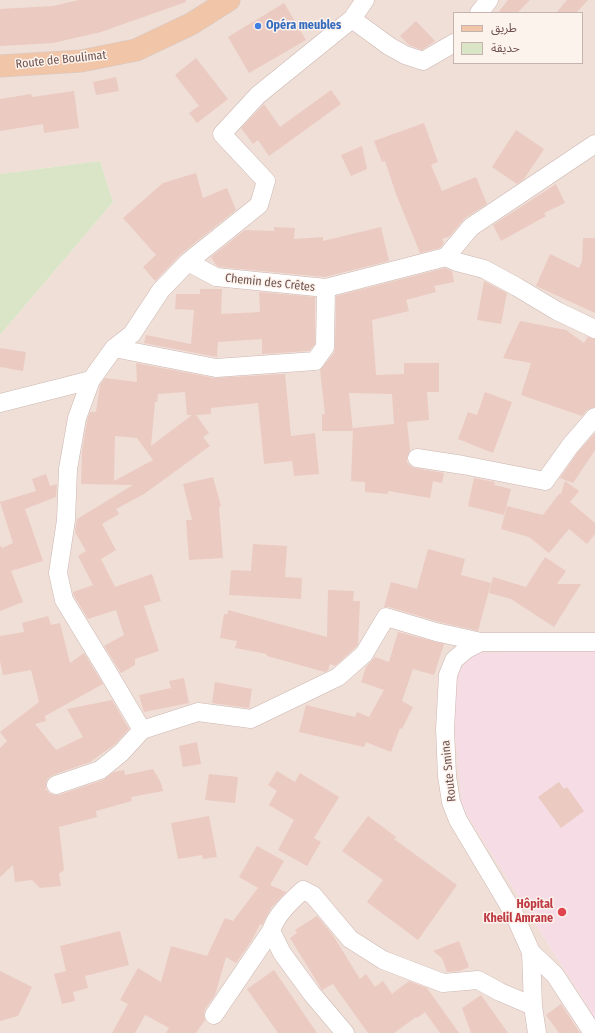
<!DOCTYPE html>
<html>
<head>
<meta charset="utf-8">
<style>
	body { margin:0 }
	#map { position:relative; width:595px; height:1033px; overflow:hidden; background:#f9eee7; font-family:"Fira Sans Condensed","Noto Sans Arabic",sans-serif }
	canvas { display:block }
	.legend { position:absolute; left:453px; top:12px; width:130px; height:52px; box-sizing:border-box; background:#fdf3ed; border:1px solid #c5b3ae; margin:0; padding:5px 7px; list-style:none; font-size:12px; color:#70534f }
	.legend li { display:flex; align-items:center; gap:8px; height:20px }
	.legend b { width:20px; border:1px solid #c5b3ae }
</style>
</head>
<body>
<div id="map">
<canvas width="595" height="1033"></canvas>
<ul class="legend">
<li><b style="height:5px;background:#f0c5a8"></b>طريق</li>
<li><b style="height:11px;background:#dae5c7"></b>حديقة</li>
</ul>
</div>
<script>
const ctx = document.querySelector('canvas').getContext('2d');
ctx.lineJoin = 'round';
function paint(path, color) {
  ctx.fillStyle = color;
  ctx.fill(path, 'evenodd');
}
function trace(path, color, width, dash) {
  ctx.strokeStyle = color;
  ctx.lineWidth = width;
  ctx.lineCap = dash ? 'butt' : 'round';
  ctx.setLineDash(dash || []);
  ctx.stroke(path);
}
function drawText(font, color, halo, rows, align = 'center') {
  ctx.font = font + ' "Fira Sans Condensed",sans-serif';
  ctx.lineWidth = 3;
  ctx.setLineDash([]);
  ctx.textBaseline = 'middle';
  ctx.strokeStyle = halo;
  ctx.fillStyle = color;
  for (const [text, x, y, turn = 0] of rows) {
    ctx.save();
    ctx.translate(x, y);
    ctx.rotate((+turn || 0) * Math.PI / 180);
    ctx.textAlign = isNaN(turn) ? turn : align;
    if (halo) ctx.strokeText(text, 0, 0);
    ctx.fillText(text, 0, 0);
    ctx.restore();
  }
}
paint(new Path2D(`
	M0,0H595V650L462,807L595,1018V1033H0V335L113,202L100,161L0,174ZM454,13H582V63H454Z`), '#f0dfd7');
paint(new Path2D(`
	M595,650V1018L462,807L453,712V685L468,656L475,653Z`), '#f6dce5');
paint(new Path2D(`
	M100,161L113,202L0,335V174Z`), '#dae5c7');
paint(new Path2D(`
	M79,0H186V2L101,32L53,43L0,46V9L53,6Z
	M508,0H530L517,13H498Z
	M567,0H588L576,13H556Z
	M284,3L306,40L249,73L228,37Z
	M416,21L435,41L422,50L409,45L400,36Z
	M196,58L228,99L197,123L189,113L199,106L175,75Z
	M116,77L119,91L96,95L93,82Z
	M331,90L341,104L269,156L258,140L253,144L241,128L264,104L280,127Z
	M74,91L79,128L44,133L43,124L0,131V99L31,94L32,97Z
	M424,123L438,162L431,165L442,191L476,177L487,204L465,218L450,236L442,239L444,243L440,248L420,253L396,194L385,161L382,162L374,141Z
	M516,130L544,149L524,179L517,184L492,167Z
	M362,146L367,169L351,176L341,155Z
	M196,173L203,198L227,188L236,210L181,254L155,281L143,267L156,255L123,218L163,183Z
	M556,184L565,203L544,213L546,216L501,241L493,225Z
	M274,227L295,228L294,239L323,237V241L381,227L389,261L325,277L219,267L216,265L211,257L245,230L274,231Z
	M583,238H595V313L536,286L550,254L579,268L582,261Z
	M445,268L452,271L454,282L434,286L436,292L406,300L409,311L372,320L376,375L404,374V363H439V392H427L429,420L407,422L410,450L407,457V462L410,466L415,468L444,473L442,483L433,481L430,498L388,491V494L365,492V482L351,481L353,428L394,424L392,394L349,393L353,431H322V414H325L320,370L334,353L335,348L336,296Z
	M484,281L507,293L501,324L477,320Z
	M200,289H222L221,314L260,312L259,292L315,297V344L309,351L262,354V339L218,342L217,357L144,343L146,335L191,344L194,310L175,309L176,294H200Z
	M520,321L566,330L584,343L588,337L595,339V407L587,410L582,416L521,395L531,363L503,358Z
	M0,348L26,352L23,371L0,367Z
	M136,363L214,378L285,374L291,436L315,433L319,474L294,476L292,461L264,464L258,403L211,408V414L196,415L209,433L203,437L210,446L144,494L116,509L119,514L102,524L116,550L101,559L115,587L152,574L161,601L144,606L159,651L135,659V665L121,673L104,646L124,635L116,610L88,619L74,596L73,592L93,585L78,556L86,551L75,532L77,519L133,485L81,484L82,451L87,421L90,412H96L100,385L105,378L137,382ZM185,392L187,415H192L151,446L155,402H157L158,394ZM115,436L137,438L153,460L114,481Z
	M485,392L512,402L493,453L458,439L468,412L477,415Z
	M595,433V450L573,483L560,478L578,452Z
	M46,474L50,486L57,484L56,497L25,509L43,561L11,571L23,602L0,611V545L2,548L13,543L0,502L36,491L32,479Z
	M213,477L221,506L219,507L223,558L189,560L186,520H192L183,484Z
	M474,478L495,482L494,485L511,489L504,515L468,506Z
	M565,481L579,491L570,502L595,523V534L587,544L569,529L549,553L529,537L501,529L507,506L543,515L559,494H561Z
	M253,544L287,546L285,577L302,578L301,599L229,595L231,570L251,571Z
	M428,549L465,559L461,575L491,583L478,631L439,622L389,607H384L391,582L417,589Z
	M545,557L566,571L557,584H581L554,627L511,599L489,593L493,577L526,587Z
	M328,590L354,591L353,601H360L358,644L356,647L335,666L330,664L328,670L325,672L267,656V654L235,648L237,641L220,638L224,614H228V610L327,637Z
	M48,616L51,625L60,623L70,663L84,653L103,684L45,716L46,721L35,724L56,750L83,737L67,709L112,700L129,729L114,745L90,762L53,775L48,778L46,783V789L44,790H47L49,793L54,795H59L103,780L114,772L124,770L125,775L153,769L161,783L163,791L131,797L132,801L96,811L97,817L59,827L64,870L59,874L61,886L40,888L32,880L15,882L13,865L0,877V748L7,741L0,732L39,702L31,670L3,675L0,661V636L24,632L22,623Z
	M398,632L444,644L434,675L413,669L402,701L413,707L402,729L400,728L391,752L366,742L364,747L299,732L306,705L355,717L357,712L369,717L384,690L361,682L366,667L375,657L389,662Z
	M184,678L189,703L144,712L139,695L171,688L169,681Z
	M215,682L252,689L249,708L212,703Z
	M197,742L201,764L183,767L179,746Z
	M277,771L295,782L300,773L339,797L314,838L321,842L307,866L278,850L294,820L269,805L277,791L268,785Z
	M209,774L238,777L235,803L205,800Z
	M559,782L564,789L567,787L584,811L561,828L538,797Z
	M209,816L217,857L203,859L202,855L178,859L171,823Z
	M368,816L396,837L394,839L457,885L418,940L367,902L383,880L342,851Z
	M257,846L284,861L270,885L286,892L271,908L262,925L260,924L252,940L236,963L226,957L215,995L205,1009L204,1015L205,1020L196,1033H166L169,1028L145,1015L135,1033H112L128,1004L120,1000L138,968L161,982L171,946L207,956L225,918L233,921L258,888L239,877Z
	M317,916L332,934L360,979L366,974L375,987L383,981L392,994L409,981L427,988L459,1033H440L425,1012L417,1018L416,1017L394,1033H368L333,984L322,990L290,938L297,933L295,930Z
	M120,931L129,965L85,976L88,988L73,992L75,1001L62,1004L54,974L66,971L60,946Z
	M459,941L469,967L460,971L447,972L442,958L433,951Z
	M274,970L317,1033H278L247,989Z
	M0,971L32,987L18,1016L0,1021Z
	M481,995L508,1033H471L462,1008Z
	M561,1004L580,1033H559L546,1015Z`), '#ebcac2');
const street = new Path2D(`
	M365,0L352,19L258,95L222,134L266,181L259,205L188,262L216,277L326,288L446,257L471,227L595,144
	M479,13L489,0
	M352,19L389,46L405,55L423,61L454,43
	M446,257L457,262L484,269L517,287L557,311L595,329
	M114,348L216,368L315,361L325,347L326,288
	M0,403L91,380
	M417,458L463,465L545,481L570,446L595,417
	M142,730L106,669L64,600L58,573L66,520L68,469L77,418L91,380L114,348L132,334L161,290L188,262
	M56,785L100,770L121,753L142,730L198,712L251,719L338,677L364,654L386,617L436,632L481,642
	M531,952L555,975L593,1033
	M214,1015L271,931
	M345,1033L312,994L282,953L271,931C276,915 290,902 303,890L313,895L350,939L383,960L443,983L478,980L500,992L533,1006
	M537,1033L533,1006L531,952L514,914L458,820L451,802L447,776L445,729L448,675L454,660L467,649L481,642H595`);
const primary = new Path2D(`
	M0,66L81,61L136,50L191,24L229,0`);
trace(street, '#ccb7b2', 19);
trace(primary, '#d4cbca', 23);
trace(street, '#fff', 18);
trace(primary, '#f0c5a8', 22);
for (const [x, y, r, color] of [
	[258,26,4,"#3f7fe0"],
	[562,912,5,"#e0444e"]
]) {
  const dot = new Path2D();
  dot.arc(x, y, r, 0, 2 * Math.PI);
  ctx.fillStyle = color;
  ctx.fill(dot);
  trace(dot, '#fdf3ed', 1.5);
}
drawText('bold 12px', '#366cbe', '#fdf3ed', [
	["Opéra meubles",266,26]
], 'left');
drawText('12px', '#70534f', '#fdf3ed', [
	["Route de Boulimat",61,60,-6],
	["Chemin des Crêtes",270,283,6],
	["Route Smina",449,771,-96]
]);
drawText('bold 12px', '#be3a42', '#fdf3ed', [
	["Hôpital",553,905],
	["Khelil Amrane",553,919]
], 'right');
</script>
</body>
</html>
